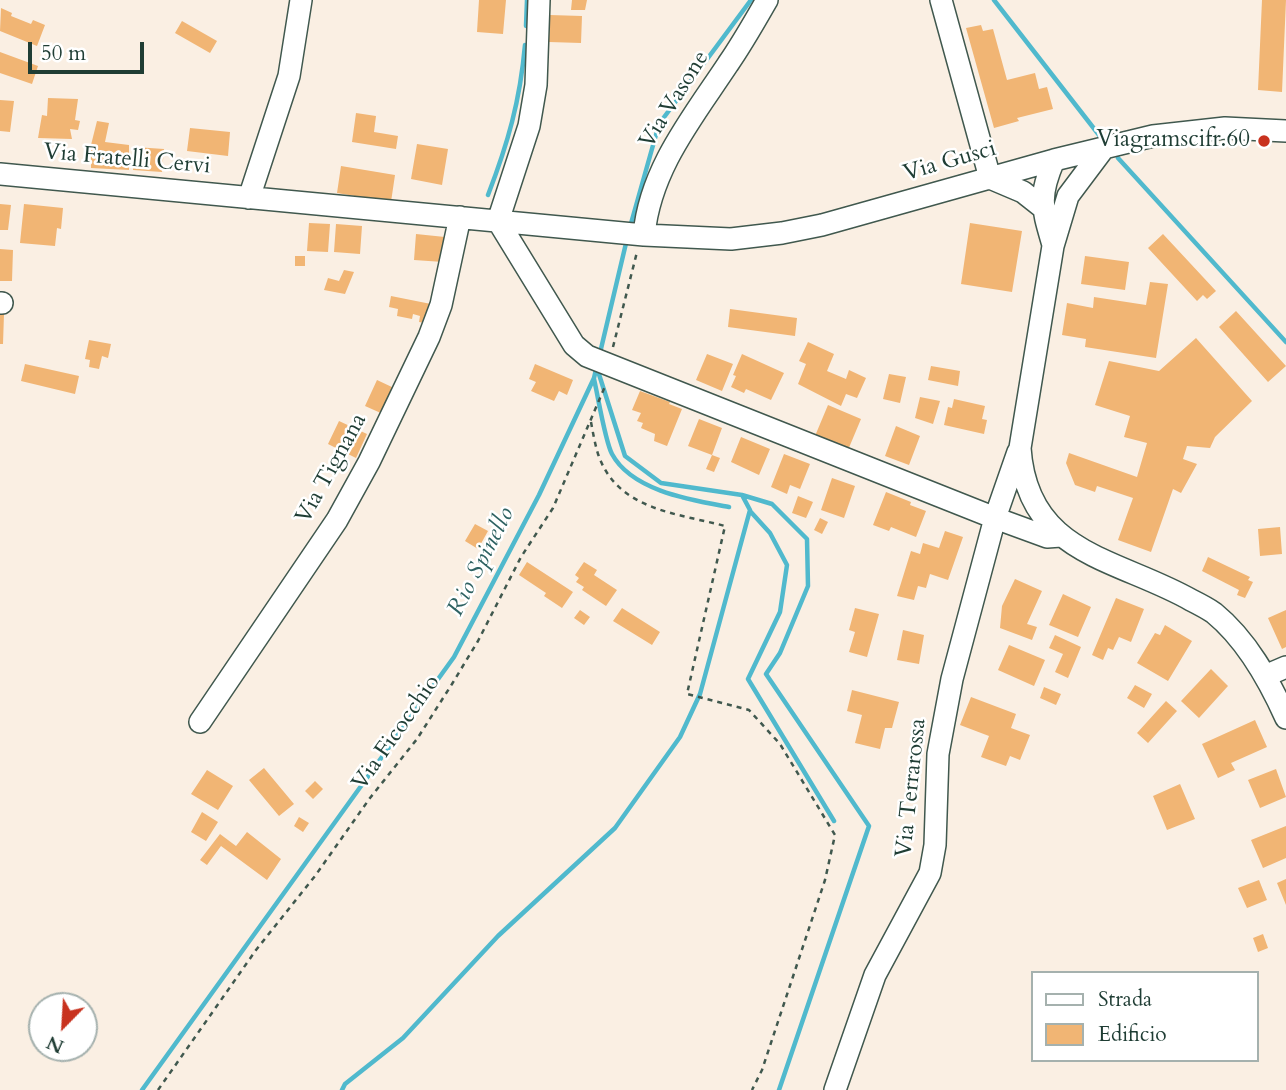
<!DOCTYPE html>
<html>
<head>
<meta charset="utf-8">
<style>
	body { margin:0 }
	#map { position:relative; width:1286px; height:1090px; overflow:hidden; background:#faefe3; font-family:Cardo,serif }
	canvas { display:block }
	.legend { position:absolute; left:1031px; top:971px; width:228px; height:91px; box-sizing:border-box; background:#fff; border:2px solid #a5b1ae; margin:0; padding:9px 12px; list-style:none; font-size:21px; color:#1f3d34 }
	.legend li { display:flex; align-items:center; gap:14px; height:35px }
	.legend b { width:35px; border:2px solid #a5b1ae }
	.north { position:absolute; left:28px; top:992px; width:70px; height:70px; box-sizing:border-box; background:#fff; border:2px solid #a5b1ae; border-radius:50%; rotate:204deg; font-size:19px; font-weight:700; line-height:28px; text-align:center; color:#1f3d34 }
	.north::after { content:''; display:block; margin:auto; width:24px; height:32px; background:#c8321e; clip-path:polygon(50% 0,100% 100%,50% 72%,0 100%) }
	.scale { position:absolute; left:28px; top:42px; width:116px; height:32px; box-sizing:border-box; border:4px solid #1f3d34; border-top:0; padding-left:9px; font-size:21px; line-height:24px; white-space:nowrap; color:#1f3d34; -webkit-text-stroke:5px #fff; paint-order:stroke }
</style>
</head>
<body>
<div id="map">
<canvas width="1286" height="1090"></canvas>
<ul class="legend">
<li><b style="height:9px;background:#fff"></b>Strada</li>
<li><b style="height:19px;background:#f1b574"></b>Edificio</li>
</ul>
<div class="north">N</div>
<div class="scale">50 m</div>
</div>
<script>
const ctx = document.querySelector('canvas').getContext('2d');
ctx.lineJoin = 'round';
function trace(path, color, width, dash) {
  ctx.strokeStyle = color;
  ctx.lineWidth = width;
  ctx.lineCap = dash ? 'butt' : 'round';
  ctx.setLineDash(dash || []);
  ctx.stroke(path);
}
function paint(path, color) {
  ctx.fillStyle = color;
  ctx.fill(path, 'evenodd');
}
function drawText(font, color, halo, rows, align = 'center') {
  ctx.font = font + ' Cardo,serif';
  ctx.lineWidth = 5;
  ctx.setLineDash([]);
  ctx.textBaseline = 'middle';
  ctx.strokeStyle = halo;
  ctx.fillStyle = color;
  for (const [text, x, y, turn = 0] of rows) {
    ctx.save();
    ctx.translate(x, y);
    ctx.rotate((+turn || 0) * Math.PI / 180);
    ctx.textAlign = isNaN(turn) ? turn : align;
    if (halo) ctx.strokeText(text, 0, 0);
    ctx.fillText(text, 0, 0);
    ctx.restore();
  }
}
trace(new Path2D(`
	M994,0L1099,135
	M526,26L527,0
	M1118,158L1286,342
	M488,195C508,143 520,101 525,45
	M630,227L659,124L751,0
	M600,353L627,239
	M594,379C598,396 605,441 612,454C632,491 691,500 729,507
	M742,495L772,504L807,539L808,586L780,653L766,674L869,826L779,1090
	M750,511L770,533L787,565L780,612L748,679L834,821
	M142,1090L454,657L539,495L594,378L597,365
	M342,1090L345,1084L403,1038L498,936L615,828L680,737L700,694L750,510L742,495L661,483L625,456L597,368`), '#50b9cd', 4.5);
paint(new Path2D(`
	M479,0H506L503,34L477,32Z
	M572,0H587L585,10H571Z
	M1262,0H1286L1282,92L1258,90Z
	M1,8L12,13L11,16L31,24L33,20L45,25L37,46L0,31Z
	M550,15L582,16L581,43L549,42Z
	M182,21L217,41L210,53L175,33Z
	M981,25L983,31L993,29L1007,80L1035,73L1039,89L1047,87L1053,109L1017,118L1019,121L994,128L966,28Z
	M0,52L38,66L32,84L0,73Z
	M48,98L78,99L75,120L80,121L78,130L70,129L72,139L38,138L42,115L47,116Z
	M0,100L14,101L10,132L0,131Z
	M356,113L376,116L374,132L398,136L396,149L352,142Z
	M97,121L109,123L105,142L129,145V170L91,168V145Z
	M190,128L230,132L228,156L187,151Z
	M417,144L448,149L442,185L411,179Z
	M135,147L164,149L162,172L133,170Z
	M341,166L395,175L391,202L337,193Z
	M0,204L11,205L8,230H0Z
	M24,204L63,208L61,229L57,228L55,246L20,243Z
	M309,223L330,224L328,252L307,251Z
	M970,223L1022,231L1012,292L961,284Z
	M336,224L362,226L360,254L334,252Z
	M416,234L445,237L443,262L414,260Z
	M1163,234L1216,291L1207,299L1203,295L1197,301L1148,248Z
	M0,249L13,250L12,281H0Z
	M295,256H305V266H295Z
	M1085,256L1129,262L1125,290L1081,284Z
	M344,270L354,272L345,294L324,290L328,278L339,281Z
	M1150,282L1168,284L1156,358L1085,347L1086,339L1062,335L1067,303L1093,308L1094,297L1146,305Z
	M391,296L436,305L432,324L419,322L420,316L413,314L412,319L397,316L398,309L389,307Z
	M730,309L797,318L795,336L728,327Z
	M1236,311L1286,366L1268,382L1219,327Z
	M0,314H4L3,344H0Z
	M1196,338L1252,401L1215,437L1210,448L1187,446L1183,459L1197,464L1181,493L1173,489L1151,552L1118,540L1133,498L1097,486L1095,492L1075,485L1066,463L1069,453L1137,477L1147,443L1124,437L1130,416L1095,405L1109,361L1159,371Z
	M89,340L111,344L108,358L102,356L99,369L89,367L90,360L85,359Z
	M808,342L834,354L827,371L846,379L849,370L866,378L857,398L846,394L841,406L798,384L806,364L799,361Z
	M707,354L733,364L722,391L696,380Z
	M742,354L784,373L771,400L746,389L744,393L731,387L736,376L733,375Z
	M25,364L79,376L75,394L21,381Z
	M535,364L573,380L567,395L559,391L554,401L531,391L536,382L529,379Z
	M931,366L960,371L958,386L928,380Z
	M889,374L906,377L900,403L883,399Z
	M377,380L394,388L383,414L365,406Z
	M640,391L670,402L669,404L682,409L667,446L654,441L655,434L641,428L643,423L637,421L641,413L632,410Z
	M920,397L940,401L933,424L915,418Z
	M954,399L985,406L982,419L987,420L984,434L944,425L948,407L952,408Z
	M828,405L861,419L848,450L815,436Z
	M699,419L722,428L712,455L688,446Z
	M339,421L367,434L356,458L328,444Z
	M896,426L920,436L909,465L885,456Z
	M741,437L770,449L759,475L731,462Z
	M784,454L810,464L800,489L790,485L787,494L771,487Z
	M712,455L720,458L714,472L706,469Z
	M832,478L855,486L844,518L821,510Z
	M886,492L911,502L910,505L926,511L916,537L891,527L889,531L873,525Z
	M798,496L813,502L806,518L792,513Z
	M820,518L828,522L822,534L814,530Z
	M475,524L488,531L478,549L465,541Z
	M1280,527L1282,554L1260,556L1258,529Z
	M945,531L963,537L948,580L930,574L926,588L918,586L914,600L897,596L911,551L920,554L923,543L939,548Z
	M1208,557L1250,577L1248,580L1253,582L1245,598L1237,595L1239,590L1202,571Z
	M527,562L573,592L562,608L544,596L546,593L519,575Z
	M584,562L597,570L594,575L617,590L606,606L582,590L584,587L576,582L579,578L575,575Z
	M1015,579L1042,591L1027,624L1037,627L1032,640L1000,628L1002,606Z
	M1063,594L1091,607L1078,637L1049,625Z
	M1116,598L1144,609L1131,642L1119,637L1113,650L1108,648L1103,660L1092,655Z
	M622,608L660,632L652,645L613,621Z
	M855,608L879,614L867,657L849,652L855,632L849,630Z
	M580,610L590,617L584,625L574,618Z
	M1286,610V647L1282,649L1268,618Z
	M1165,625L1192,641L1168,681L1137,663L1155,633L1160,635Z
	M903,630L924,635L919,664L897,660Z
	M1055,635L1081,647L1068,678L1055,672L1063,654L1049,648Z
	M1009,645L1045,660L1034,686L998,670Z
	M1211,669L1228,686L1199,718L1181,701Z
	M1135,685L1152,694L1144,708L1127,698Z
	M1044,687L1061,694L1056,705L1040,698Z
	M852,690L899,702L892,728H885L880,749L855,743L862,715L847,711Z
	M971,697L1016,714L1011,728L1030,735L1020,760L1010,756L1006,766L981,757L989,736L960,725Z
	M1166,701L1177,711L1148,743L1137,733Z
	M1255,720L1267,747L1231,763L1235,770L1218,778L1202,744Z
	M264,768L294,804L279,816L249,780Z
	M1276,769L1286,797L1260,808L1248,780Z
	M207,770L233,786L218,810L191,794Z
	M315,781L323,789L313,799L305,791Z
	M1180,784L1195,819L1167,830L1153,796Z
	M202,812L218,822L206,841L191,832Z
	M299,817L309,823L303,832L294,826Z
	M1286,826V858L1263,868L1251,840Z
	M247,832L281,859L267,880L221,846L207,865L200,860L220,834L236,846Z
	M1286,879V905L1277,883Z
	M1259,880L1267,900L1247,908L1238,888Z
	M1263,934L1268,948L1258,952L1253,938Z`), '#f1b574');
const minor = new Path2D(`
	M539,0L536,85L529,126L498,221L574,345L587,356L995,518L1047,537L1061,536
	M941,0L990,178
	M1104,148L1068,196L1053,246L1020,448C1027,555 1117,558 1191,600C1199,604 1207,608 1214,613C1247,640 1269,680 1286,718
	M0,174L644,235L731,239L782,233L822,225L1054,160L1153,136L1225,128L1286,131
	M990,178L1023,192L1042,207
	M249,198L289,76L301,0
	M644,235C650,169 693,117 728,64C742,44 755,21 767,0
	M1053,245C1042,207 1038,197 1054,160
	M0,303H2
	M1265,676L1286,667
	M200,722L337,520L369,462L429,337L441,305L460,217
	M835,1090L875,975L930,873L935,845L938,754L952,679L995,518L1018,452`);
trace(minor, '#40584e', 24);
trace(new Path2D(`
	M613,347L637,252
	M591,422C593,433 595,444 598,454C617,510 676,513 725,526L687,694L749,710L780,744L835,835L825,880L762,1070L752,1090
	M158,1090L256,950L315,876L370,798L417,739L452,684L478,641L521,557L553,508L606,384`), '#40584e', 2.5, [5, 5]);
trace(minor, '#fff', 21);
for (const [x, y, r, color] of [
	[1264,141,7,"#c8321e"]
]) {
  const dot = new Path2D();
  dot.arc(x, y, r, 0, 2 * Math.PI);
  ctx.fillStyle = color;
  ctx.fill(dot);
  trace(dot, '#fff', 2.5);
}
drawText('23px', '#1f3d34', '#fff', [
	["Via Vasone",675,100,-58],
	["Via Fratelli Cervi",127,160,5],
	["Via Gusci",950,162,-16],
	["Via Tignana",332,469,-61],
	["Via Ficocchio",397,733,-55],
	["Via Terrarossa",912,788,-84]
]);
drawText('23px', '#1f3d34', '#fff', [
	["Viagramscifr.60",1250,141]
], 'right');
drawText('italic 24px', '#2e6262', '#fff', [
	["Rio Spinello",482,562,-63]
]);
</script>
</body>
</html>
